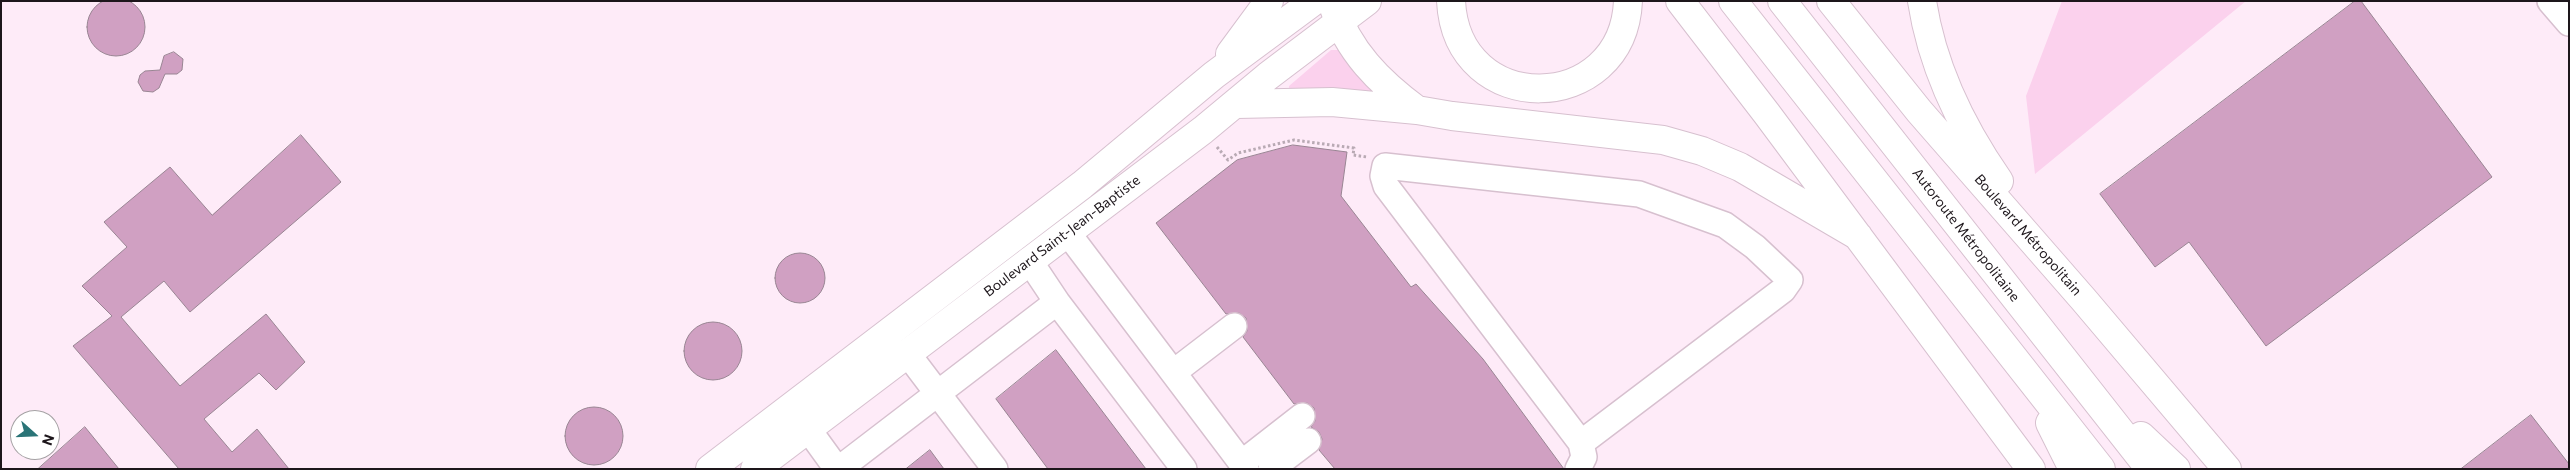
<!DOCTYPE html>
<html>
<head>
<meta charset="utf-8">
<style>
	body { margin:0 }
	#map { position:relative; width:2570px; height:470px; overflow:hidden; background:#feebf8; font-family:Commissioner,sans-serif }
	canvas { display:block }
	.frame { position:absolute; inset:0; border:2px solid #1d161b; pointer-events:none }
	.north { position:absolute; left:10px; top:410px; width:50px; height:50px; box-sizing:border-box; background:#fff; border:1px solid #a5a2a4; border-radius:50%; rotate:110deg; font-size:14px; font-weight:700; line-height:20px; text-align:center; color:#1d161b }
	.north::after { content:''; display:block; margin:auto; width:18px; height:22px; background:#2a7477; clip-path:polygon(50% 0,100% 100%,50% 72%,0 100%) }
</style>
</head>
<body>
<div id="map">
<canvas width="2570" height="470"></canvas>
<div class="frame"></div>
<div class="north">N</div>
</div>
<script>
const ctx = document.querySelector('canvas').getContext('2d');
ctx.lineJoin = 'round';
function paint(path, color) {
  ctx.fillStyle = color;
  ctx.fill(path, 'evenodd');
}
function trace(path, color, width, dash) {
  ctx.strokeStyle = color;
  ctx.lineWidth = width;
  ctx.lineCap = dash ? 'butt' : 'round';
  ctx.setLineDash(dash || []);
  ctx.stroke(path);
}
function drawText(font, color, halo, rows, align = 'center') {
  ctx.font = font + ' Commissioner,sans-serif';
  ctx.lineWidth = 4;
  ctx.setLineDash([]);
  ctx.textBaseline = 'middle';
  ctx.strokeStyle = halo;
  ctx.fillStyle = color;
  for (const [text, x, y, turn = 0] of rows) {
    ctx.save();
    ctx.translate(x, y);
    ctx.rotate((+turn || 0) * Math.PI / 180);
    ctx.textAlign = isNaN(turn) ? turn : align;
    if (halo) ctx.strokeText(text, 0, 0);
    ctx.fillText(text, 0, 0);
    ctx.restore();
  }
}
paint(new Path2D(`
	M2062,1H2246L2035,174L2026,96Z
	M1331,50H1342L1374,92L1372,95L1289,91V86Z`), '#fbd1ed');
const building = new Path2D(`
	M87 27a29 29 0 1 1 58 0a29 29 0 1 1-58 0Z
	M2355,1H2361L2492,177L2266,346L2189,242L2155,267L2100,194Z
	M174,52L183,59L182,70L177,74H165L159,88L153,92L143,91L138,82L140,75L145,71L160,70L164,56Z
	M301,135L341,182L190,312L164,281L121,317L180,386L266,314L305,362L276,390L259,373L204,419L232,452L257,429L289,469H179L73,346L112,316L82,286L127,247L104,222L170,167L212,215Z
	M1293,145L1347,152L1341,196L1411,287L1416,284L1483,359L1564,469H1335L1319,450L1322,439L1319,432L1311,427L1315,421L1314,408L1307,403L1294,404L1243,337L1247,331L1246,318L1239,313L1226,314L1156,223L1237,160Z
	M775 278a25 25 0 1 1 50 0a25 25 0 1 1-50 0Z
	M684 351a29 29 0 1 1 58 0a29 29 0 1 1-58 0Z
	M1056,350L1146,469H1048L996,399Z
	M565 436a29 29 0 1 1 58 0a29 29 0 1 1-58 0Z
	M2531,415L2569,464V469H2461Z
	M85,427L119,469H38Z
	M930,450L944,469H906Z`);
paint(building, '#d0a0c2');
trace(building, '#998593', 1);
const minor = new Path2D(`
	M2550,1L2569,23
	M1067,232L1246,469
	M1057,302L1184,469
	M907,353L995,469
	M1174,372L1234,326
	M808,429L837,469
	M1243,462L1302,416
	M839,469L1057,302L1029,260
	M1271,469L1308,441
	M1578,469L1584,457L1581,443L1386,186L1383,176L1385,166L1639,194L1725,225L1755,247L1790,280L1783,290L1581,443`);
const major = new Path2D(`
	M1451,1C1457,119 1623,116 1628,1
	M1680,1L1767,114L2031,469
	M1831,1L1919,111L2084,300L2227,469
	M1922,1C1932,66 1962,128 1999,181
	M1333,5C1348,51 1379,82 1417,110
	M1230,54L1269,1
	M1237,104L1332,102L1417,110L1452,116L1663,140L1702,151L1740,167L1858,236
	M710,469L1082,185L1214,75L1314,1
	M755,469L1203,130L1268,76L1367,1`);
const highway = new Path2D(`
	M1733,1L2101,469
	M1782,1L2150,469
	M2050,423L2073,469
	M2141,436L2176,469`);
trace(minor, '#d7c0cf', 28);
trace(major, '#d7c0cf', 30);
trace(highway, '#d7c0cf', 30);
trace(new Path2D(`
	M1217,147L1228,160L1238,153L1294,140L1354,148L1353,155L1367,157`), '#b9aab4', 3, [2.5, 2.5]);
trace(minor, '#fff', 25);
trace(major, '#fff', 28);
trace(highway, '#fff', 28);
drawText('14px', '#1d161b', '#fff', [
	["Autoroute Métropolitaine",1966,235,52],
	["Boulevard Métropolitain",2028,235,49],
	["Boulevard Saint-Jean-Baptiste",1062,236,-37]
]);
</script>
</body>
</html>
